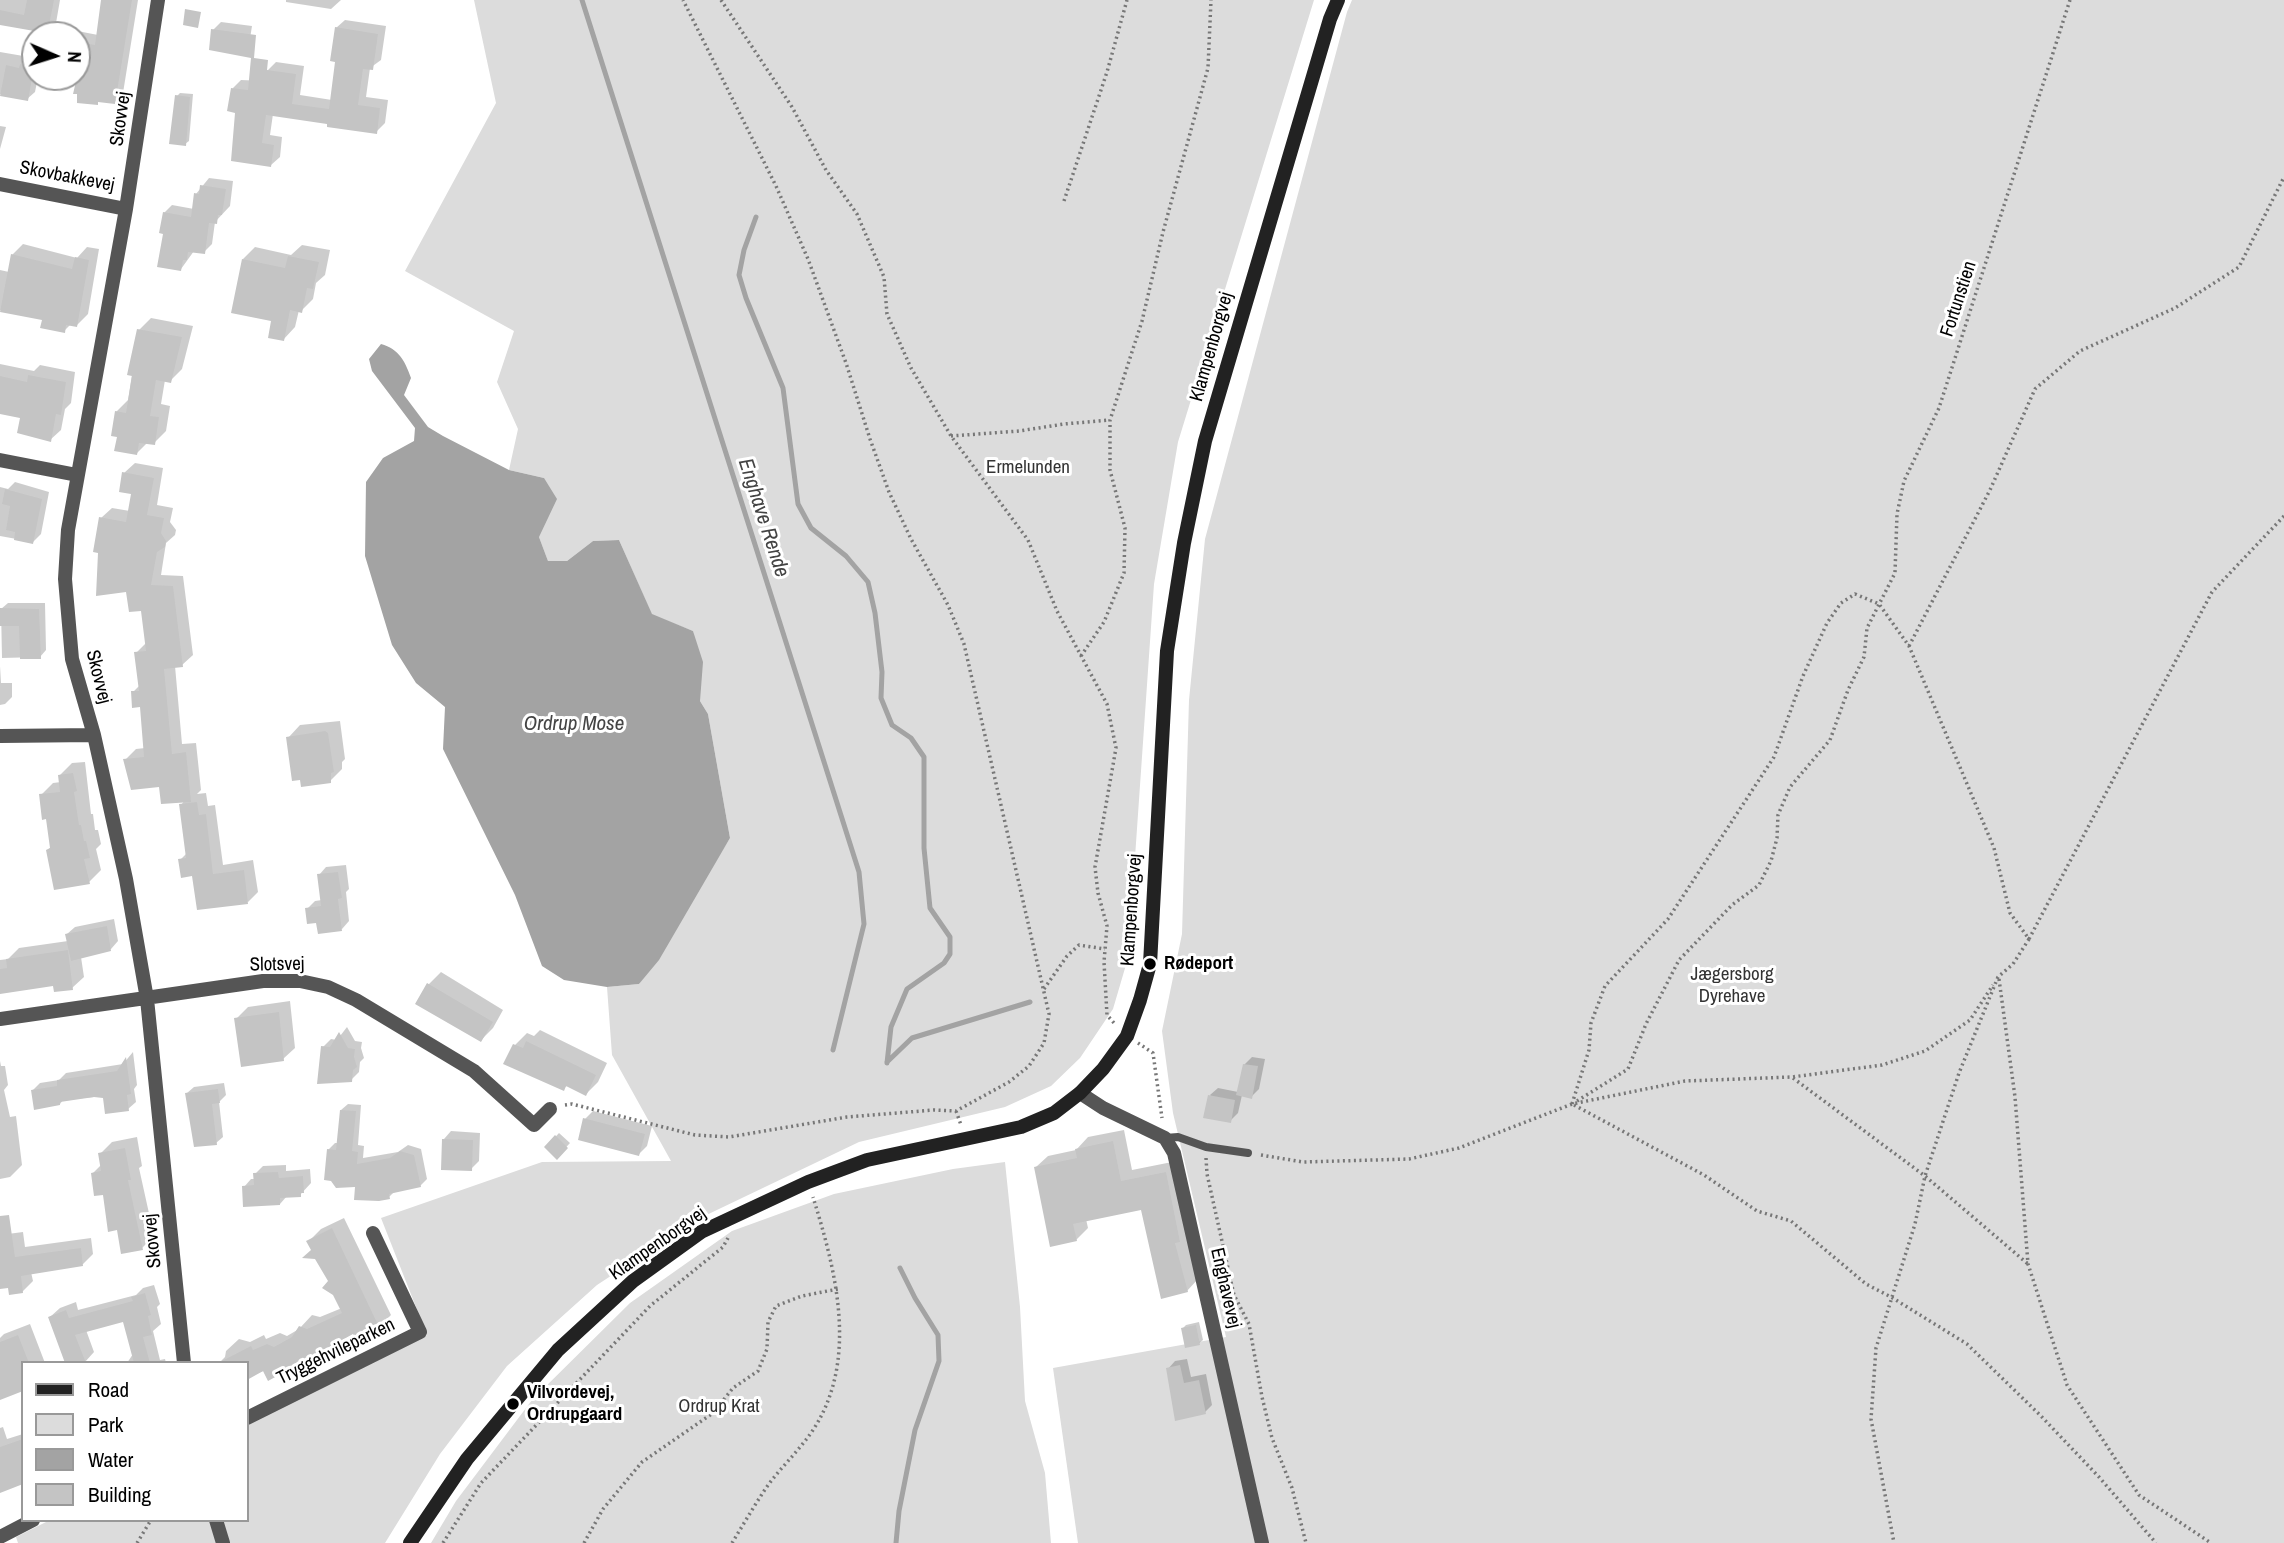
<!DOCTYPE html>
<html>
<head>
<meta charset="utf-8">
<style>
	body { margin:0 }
	#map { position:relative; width:2284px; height:1543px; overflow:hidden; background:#fff; font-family:"Archivo Narrow",sans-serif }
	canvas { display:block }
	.legend { position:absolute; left:21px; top:1361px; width:228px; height:161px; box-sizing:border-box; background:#fff; border:2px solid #999; margin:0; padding:9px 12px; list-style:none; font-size:21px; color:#000 }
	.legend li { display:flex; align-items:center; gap:14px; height:35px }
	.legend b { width:35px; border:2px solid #999 }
	.north { position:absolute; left:21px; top:21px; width:70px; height:70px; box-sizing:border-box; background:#fff; border:2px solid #999; border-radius:50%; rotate:93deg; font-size:19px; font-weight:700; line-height:28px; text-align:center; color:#000 }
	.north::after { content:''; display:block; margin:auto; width:24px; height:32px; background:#000; clip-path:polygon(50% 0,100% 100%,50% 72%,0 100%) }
</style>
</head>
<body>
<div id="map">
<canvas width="2284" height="1543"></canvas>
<ul class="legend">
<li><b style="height:9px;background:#222"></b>Road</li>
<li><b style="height:19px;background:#dcdcdc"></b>Park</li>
<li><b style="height:19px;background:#a3a3a3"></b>Water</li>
<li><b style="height:19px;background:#c4c4c4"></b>Building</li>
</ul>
<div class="north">N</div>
</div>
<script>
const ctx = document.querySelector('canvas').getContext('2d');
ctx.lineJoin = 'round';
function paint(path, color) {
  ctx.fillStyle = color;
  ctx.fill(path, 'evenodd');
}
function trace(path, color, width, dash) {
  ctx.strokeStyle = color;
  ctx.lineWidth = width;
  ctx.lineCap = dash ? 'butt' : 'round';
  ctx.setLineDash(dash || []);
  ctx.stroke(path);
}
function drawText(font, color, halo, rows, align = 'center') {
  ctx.font = font + ' "Archivo Narrow",sans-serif';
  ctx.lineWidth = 6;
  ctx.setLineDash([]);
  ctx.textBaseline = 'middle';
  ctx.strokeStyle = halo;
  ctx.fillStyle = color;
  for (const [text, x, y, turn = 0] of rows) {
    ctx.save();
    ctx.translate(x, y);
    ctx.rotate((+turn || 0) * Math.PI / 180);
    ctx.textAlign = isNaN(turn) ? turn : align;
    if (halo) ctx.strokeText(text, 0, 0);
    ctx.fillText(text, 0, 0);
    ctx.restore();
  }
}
paint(new Path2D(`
	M474,0H1314L1178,442L1154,584L1128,958L1113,1009L1080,1058L1051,1086L1005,1107L859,1142L696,1220L597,1285L507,1366L440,1454L385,1543H18L16,1537L50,1520H247V1424L427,1335L381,1218L542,1162L671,1161L612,1055L607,987L639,984L730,838L708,714L700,701V683L693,631L652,615L619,540L593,541L567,561H548L539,537L544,478L509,470L518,429L497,382L514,331L405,271L496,103Z
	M1352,0H2284V1543H1078L1053,1368L1226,1337L1173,1113L1162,1031L1182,934L1189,700L1205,539L1347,12Z
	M1005,1162L1020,1307L1025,1401L1045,1473L1051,1543H431L456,1501L532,1400L630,1303L732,1231L834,1194L953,1169Z`), '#dcdcdc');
paint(new Path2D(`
	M381,344C399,349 405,361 411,378L404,395L428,427L443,436L509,470L544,478L557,499L539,537L548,561H567L593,541L619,540L652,614L693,631L703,662L700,701L708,714L730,838L659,960L639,984L607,987L564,980L542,966L515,895L443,749L445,707L416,683L392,645L365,556L366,482L383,458L414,441L415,428L372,371L369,359Z`), '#a3a3a3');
paint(new Path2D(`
	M0,0H60L56,23L52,26L98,35L103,0H138L123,93L114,102L77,75V35H48L50,32L0,23Z
	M286,0H341L331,9L286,2Z
	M345,20L386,26L381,60L370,68L366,97L388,100L385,123L376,132L273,114L270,135L282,137L280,157L271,165L237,111L233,88L241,80L265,81L267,71L276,62L304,66L300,95L332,100L337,61L336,28Z
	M221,22L252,26L249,45L213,30Z
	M0,52L35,58V77H38L35,92L27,99L0,94Z
	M180,93L193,94L189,141L185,144L177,96Z
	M0,126L6,127L0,149Z
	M209,178L233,181L230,206L215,222L212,244L204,252L194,251L181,269L165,232L164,213L172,205L194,209L196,194Z
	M23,244L77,258L87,247L99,249L88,314L77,325L71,324L64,331L44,319L0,310V270L9,272L12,255Z
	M302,245L330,250L325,275L316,283L313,299L301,311L299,310L295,327L283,340L243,259L255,247L291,255Z
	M151,318L193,326L182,369L170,381L165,380L161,404L170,406L166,431L154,443L148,442L137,453L119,435L116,412L128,400L139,330Z
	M0,364L34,371L40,365L75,372L71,403L65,409L61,430L50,440L22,417L0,412Z
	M135,463L163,468L157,505L173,508L170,522L176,530L175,535L166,543L161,575L183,576L193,655L182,665L175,666L182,744L196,743L201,790L197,794L206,793L208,806L215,805L223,865L253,860L258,892L248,902L194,874L180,860L187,853L181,805L185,800L125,760L136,749L145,748L141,705L133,692L140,685L136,653L147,642L143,609L128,590L101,518L112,508L130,511L133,492L124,473Z
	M15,482L49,492L41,534L33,542L0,536V487L8,489Z
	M8,603H45L46,650L40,657L2,658L1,609Z
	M0,666L1,683H12V697L5,704L0,705Z
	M340,721L345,759L342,762V769L330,781L288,738L300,725Z
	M85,762L91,814H93L95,830H98L101,844L96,849L101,870L89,882L48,850L52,846L47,817L41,795L53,783L61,782L60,775L72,763Z
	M346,865L349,889L346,892L349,921L342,929L318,921L307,909L315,901L322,900L319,875L326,867Z
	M114,919L118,941L111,949L81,957L84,977L72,988L55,984L0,991V960L8,959L19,948L68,941L67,934L75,927Z
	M441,972L503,1010L493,1028L481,1040L417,1004L429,984Z
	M290,1001L295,1048L283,1059L236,1019L248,1007Z
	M347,1027L355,1041L362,1042L361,1048L364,1058L360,1062L359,1072L351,1080L323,1047L331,1039L337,1040Z
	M540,1030L607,1063L598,1082L586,1094L568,1085L563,1089L506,1063L515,1045L527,1033L534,1036Z
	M133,1052L137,1085L134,1089L136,1102L128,1109L105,1096L63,1100L60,1104L32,1091L40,1083L59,1080L66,1073L123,1064Z
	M1252,1057L1265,1059L1259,1089L1251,1097L1242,1095L1238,1113L1230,1121L1210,1095L1218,1088L1238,1092L1244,1065Z
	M0,1061L1,1066H5L8,1085L4,1090L10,1117L16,1116L22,1165L10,1177L0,1179Z
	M224,1083L226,1095L219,1102L223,1137L216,1143L187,1093L194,1087Z
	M348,1104L361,1105L358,1145L364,1146L363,1158L398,1152L408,1145L421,1149L427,1179L420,1186L396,1190L389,1197L357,1185L328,1150L335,1143H338L341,1110Z
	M593,1111L652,1126L647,1146L639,1154L585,1119Z
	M1124,1130L1132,1170L1177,1161L1198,1279L1187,1291L1142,1208L1086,1219L1088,1228L1076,1240L1036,1167L1048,1156L1076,1150L1088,1137Z
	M451,1131L480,1133L479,1161L471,1169L444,1139Z
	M559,1133L570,1143L557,1157L546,1147Z
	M137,1137L142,1166L139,1168L154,1236L142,1248L118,1228L105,1193L93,1173L102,1164L100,1154L112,1142Z
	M286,1165V1171L310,1169L311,1183L300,1195L287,1196L280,1204L244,1187L251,1179H255V1174L263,1166Z
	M344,1218L391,1315L379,1327L354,1332L247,1378V1363H219L225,1357L226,1351L239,1339L250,1342L264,1335L266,1339L280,1333L287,1336L299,1329L312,1315L320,1317L342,1308L309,1241L321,1229Z
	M23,1232L25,1247L91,1238L93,1254L83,1264L31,1272L33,1281L22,1292L9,1286L0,1287V1235Z
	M154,1285L160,1304L157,1307L161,1324L153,1331L160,1360L165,1359L166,1363H127L133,1354L124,1320L86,1330L94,1352L85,1362L50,1317L60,1308L76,1302L78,1310L136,1295L143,1288Z
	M1199,1322L1203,1340L1199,1343L1183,1328L1186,1325Z
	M30,1324L45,1363H23L0,1398V1338L4,1334Z
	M1187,1359L1191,1377L1206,1374L1212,1405L1205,1412L1168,1369L1175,1361Z
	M3,1427L7,1439L23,1434V1482L0,1491V1428Z`), '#0003');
trace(new Path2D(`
	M582,0L859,872L864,924L833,1050
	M756,217L744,250L739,275L746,298L783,388L798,504L811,528L846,556L868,582L875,613L882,672L881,698L892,725L911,738L924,757V848L930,908L950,937V954L944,963L907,989L891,1027L887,1063
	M887,1062L912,1038L1030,1002
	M896,1543L899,1511L915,1430L939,1361L938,1335L915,1298L900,1268`), '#a3a3a3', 5);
paint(new Path2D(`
	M27,0H54L48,31L41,30L40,32L0,25V10L24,15Z
	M101,0H132L115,104L98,102V105L77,103V94H73L77,77V42L95,45Z
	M185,9L201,12L198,28L183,25Z
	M335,27L378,34L373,70L363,69L358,105L380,108L377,134L327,127V124L266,115L262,143L274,145L271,167L231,161L235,113L227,111L231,88L248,90L251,58L209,50L211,29L256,35L254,58L268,60L267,70L296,74L292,104L329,109L335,62L330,61Z
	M20,64L34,67L28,101L0,96L6,65L19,68Z
	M175,95L190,97L186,146L169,144Z
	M200,185L226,189L222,215H218L217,224L209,223L205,254L188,252L187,260H183L181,271L157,267L163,234L159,233L163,212L191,217L194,193L199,194Z
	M11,254L72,269L75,257L89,260L77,327L66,325L65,333L40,328L42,320L0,312Z
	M288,256L319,262L313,289L307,288L302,313L290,310L284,341L268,338L271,321L231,313L242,259L285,268Z
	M137,329L182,337L171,383L156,380L150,416L159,417L155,445L139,443L137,455L114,451L117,437L111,436L115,411L126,413L132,376L127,375Z
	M28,375L66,382L61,415L56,414L51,442L17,433L20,418L0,414V376L27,382Z
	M122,472L154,478L147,515L164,518L161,533L166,541L165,547L157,552L151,585L173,586L183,667L164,669L172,754L186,752L191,802L161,804L159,787L131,790L123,759L144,757L140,707L132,708L131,691H139L134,652L146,651L141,611L129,612L126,592L96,596L98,553L93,552L99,517L126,522L131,494L119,492Z
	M5,489L42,499L33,544L14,540L15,532L6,530L10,506L2,504Z
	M0,608L39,609L41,659H20L19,626H0Z
	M325,731L328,733L334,772L331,773V783L301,787L300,780L292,781L286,737Z
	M73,773L77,791L74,792L79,825H81L84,841H86L90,858L84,859L90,884L54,890L46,850L50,848L46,819L42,820L39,794L60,792L58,775Z
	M197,802L199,815L206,814L213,874L244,870L248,904L197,910L192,876L181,878L178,859L186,858L179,804Z
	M338,872L342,898L338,899L342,931L318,934L316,923L307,924L305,908L321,906L317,874Z
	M107,926L111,951L71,961L65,934Z
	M68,950L73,990L54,992L53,986L0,994V969L7,968L6,959Z
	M427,983L493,1022L481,1042L415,1004Z
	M279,1012L284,1061L241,1067L234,1018Z
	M339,1032L348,1048L355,1049L354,1057L357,1067L353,1070L352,1082L317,1084L321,1046L330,1047Z
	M526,1041L596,1075L586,1096L566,1086L564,1091L503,1064L513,1044L523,1048Z
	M126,1057L131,1094L127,1095L129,1111L105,1114L103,1098L94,1097L60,1102V1105L34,1110L31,1090L57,1086V1080L117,1071Z
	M1243,1064L1258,1066L1252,1099L1236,1095Z
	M218,1089L220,1103L212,1104L217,1145L194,1147L185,1093Z
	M1208,1095L1235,1100L1231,1123L1203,1118Z
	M340,1110L356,1111L352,1151L358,1152L357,1164L390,1158L400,1151L414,1155L421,1187L389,1194L390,1199L379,1201L354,1200L355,1187L336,1188L331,1181L324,1180L327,1149L336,1150Z
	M583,1118L645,1134L639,1156L578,1140Z
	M555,1135L568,1148L557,1160L544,1147Z
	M442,1139L473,1140L472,1171L441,1170Z
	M1113,1141L1121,1181L1166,1172L1180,1242L1175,1243L1188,1292L1161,1299L1141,1210L1073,1224L1077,1241L1050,1247L1034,1167L1077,1158L1075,1149Z
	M125,1148L131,1180H128L143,1250L121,1254L117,1230L108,1232L103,1195L94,1196L91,1173L101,1171L98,1153Z
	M278,1172L279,1178L303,1176L304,1193H301V1197L280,1198V1205L243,1207L242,1186L254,1185L253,1173Z
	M9,1215L15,1257L81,1248L83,1266L21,1276L23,1293L9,1295L8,1288L0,1289V1216Z
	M332,1228L380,1329L357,1340L353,1334L268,1381L263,1371L247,1380V1363H218L251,1346L253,1350L267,1344L274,1347L292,1337L299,1326L307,1329L342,1313L333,1295L322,1288L328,1281L315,1259L302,1258L311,1250L306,1241Z
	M145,1293L151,1315L148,1316L152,1335L143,1337L150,1363H134L123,1322L75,1335L86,1363H65L48,1317L66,1310L69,1318L133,1301L131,1297Z
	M1196,1325L1200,1345L1185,1348L1181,1328Z
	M18,1335L29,1363H23V1391L0,1400V1342Z
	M1180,1365L1184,1383L1199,1380L1206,1414L1175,1421L1166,1368Z
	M23,1439V1484L0,1493V1447Z`), '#c4c4c4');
trace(new Path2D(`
	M721,0L792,107L826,170L857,214L884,277L887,314L911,368L951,436L1028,540L1057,611L1107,704L1116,748L1095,867L1098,893L1107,926L1104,962L1107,1015L1114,1023
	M1064,201L1107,72L1127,0
	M951,436L1019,431L1064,424L1109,420
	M1909,646L1990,490L2035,389L2080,351L2175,308L2239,267L2284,177
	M1081,656L1104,622L1124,573L1125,528L1110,470V420L1142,321L1163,232L1208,68L1211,0
	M2029,939L2212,592L2284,516
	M1999,979L2015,1097L2028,1264L2067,1385L2139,1495L2211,1543
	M1044,989L1067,956L1079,945L1105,949
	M1138,1043L1153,1053L1162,1118
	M1793,1078L1925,1176L2028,1264
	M1577,1101L1628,1069L1646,1024L1679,960L1732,905L1759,885L1771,861L1777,838L1778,815L1790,787L1830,740L1848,690L1864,657L1867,628L1895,573L1897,514L1904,481L1939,408L2070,0
	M1572,1104L1589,1050L1591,1023L1605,986L1668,919L1774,757L1803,676L1827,623L1841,603L1855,594L1879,604L1909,646L1994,848L2010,913L2029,939L2013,964L1998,977L1959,1073L1925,1176L1915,1224L1876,1348L1871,1419L1894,1543
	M565,1105L572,1104L695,1135L729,1137L847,1117L934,1110L956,1111L1009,1082L1029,1066L1044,1043L1049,1014L964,644L948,605L911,539L889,492L870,439L846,363L808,259L776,186L683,0
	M1574,1105L1704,1175L1757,1211L1791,1221L1866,1284L1891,1297L1967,1344L2040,1415L2099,1477L2156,1543
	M956,1111L961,1125
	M1261,1155L1303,1162L1409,1159L1459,1148L1572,1104L1685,1081L1792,1077L1882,1065L1925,1051L1970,1020L1993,985
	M1206,1158L1207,1174L1234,1295L1249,1324L1262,1397L1272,1438L1292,1488L1306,1543
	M137,1543L151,1520
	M443,1543L481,1483L650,1306L723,1247L728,1238
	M584,1543L603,1509L642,1462L713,1413L733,1388L758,1371L767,1349L768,1322L776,1306L802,1296L838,1289
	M732,1543C743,1525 754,1506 766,1488C780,1468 799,1451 813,1430C859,1360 836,1271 813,1197`), '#777', 3.5, [2, 3.5]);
trace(new Path2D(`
	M1165,1138L1178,1137L1206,1147L1248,1153`), '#555', 8);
trace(new Path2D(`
	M158,0L126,209L68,530L65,579L72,659L94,735L126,879L147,999L184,1363
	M0,184L126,209
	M0,460L77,475
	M0,736L94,735
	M0,1019L263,981H300L328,987L356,1000L474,1071L534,1125L550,1109
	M1080,1093L1103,1108L1165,1138L1174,1153L1262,1543
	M247,1418L420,1332L373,1233
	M216,1520L223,1543
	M0,1537L33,1520`), '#555', 14);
trace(new Path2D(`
	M410,1543L467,1459L558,1350L633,1281L701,1232L808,1182L867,1160L1021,1127L1054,1113L1080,1093L1103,1069L1127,1036L1140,1000L1150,964L1167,651L1184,543L1205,441L1330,19L1338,0`), '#222', 14);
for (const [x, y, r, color] of [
	[1150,964,7,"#000"],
	[513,1404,7,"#000"]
]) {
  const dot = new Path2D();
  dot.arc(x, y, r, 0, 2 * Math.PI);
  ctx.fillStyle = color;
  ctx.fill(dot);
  trace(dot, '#fff', 2.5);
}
drawText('19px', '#000', '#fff', [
	["Skovvej",121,119,-82],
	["Skovbakkevej",67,177,11],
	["Fortunstien",1959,299,-72],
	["Klampenborgvej",1212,347,-74],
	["Skovvej",98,677,76],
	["Klampenborgvej",1132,910,-86],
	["Slotsvej",277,965,-1],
	["Skovvej",153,1241,-95],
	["Klampenborgvej",658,1244,-35],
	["Enghavevej",1225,1288,77],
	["Tryggehvileparken",336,1352,-26]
]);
drawText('19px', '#333', '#fff', [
	["Ermelunden",1028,468],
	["Jægersborg",1732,975],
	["Dyrehave",1732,997],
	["Ordrup Krat",719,1407]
]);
drawText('bold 19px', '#000', '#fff', [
	["Rødeport",1164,964],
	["Vilvordevej,",527,1393],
	["Ordrupgaard",527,1415]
], 'left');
drawText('italic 21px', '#444', '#fff', [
	["Enghave Rende",763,518,72],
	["Ordrup Mose",574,724]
]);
</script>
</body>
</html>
